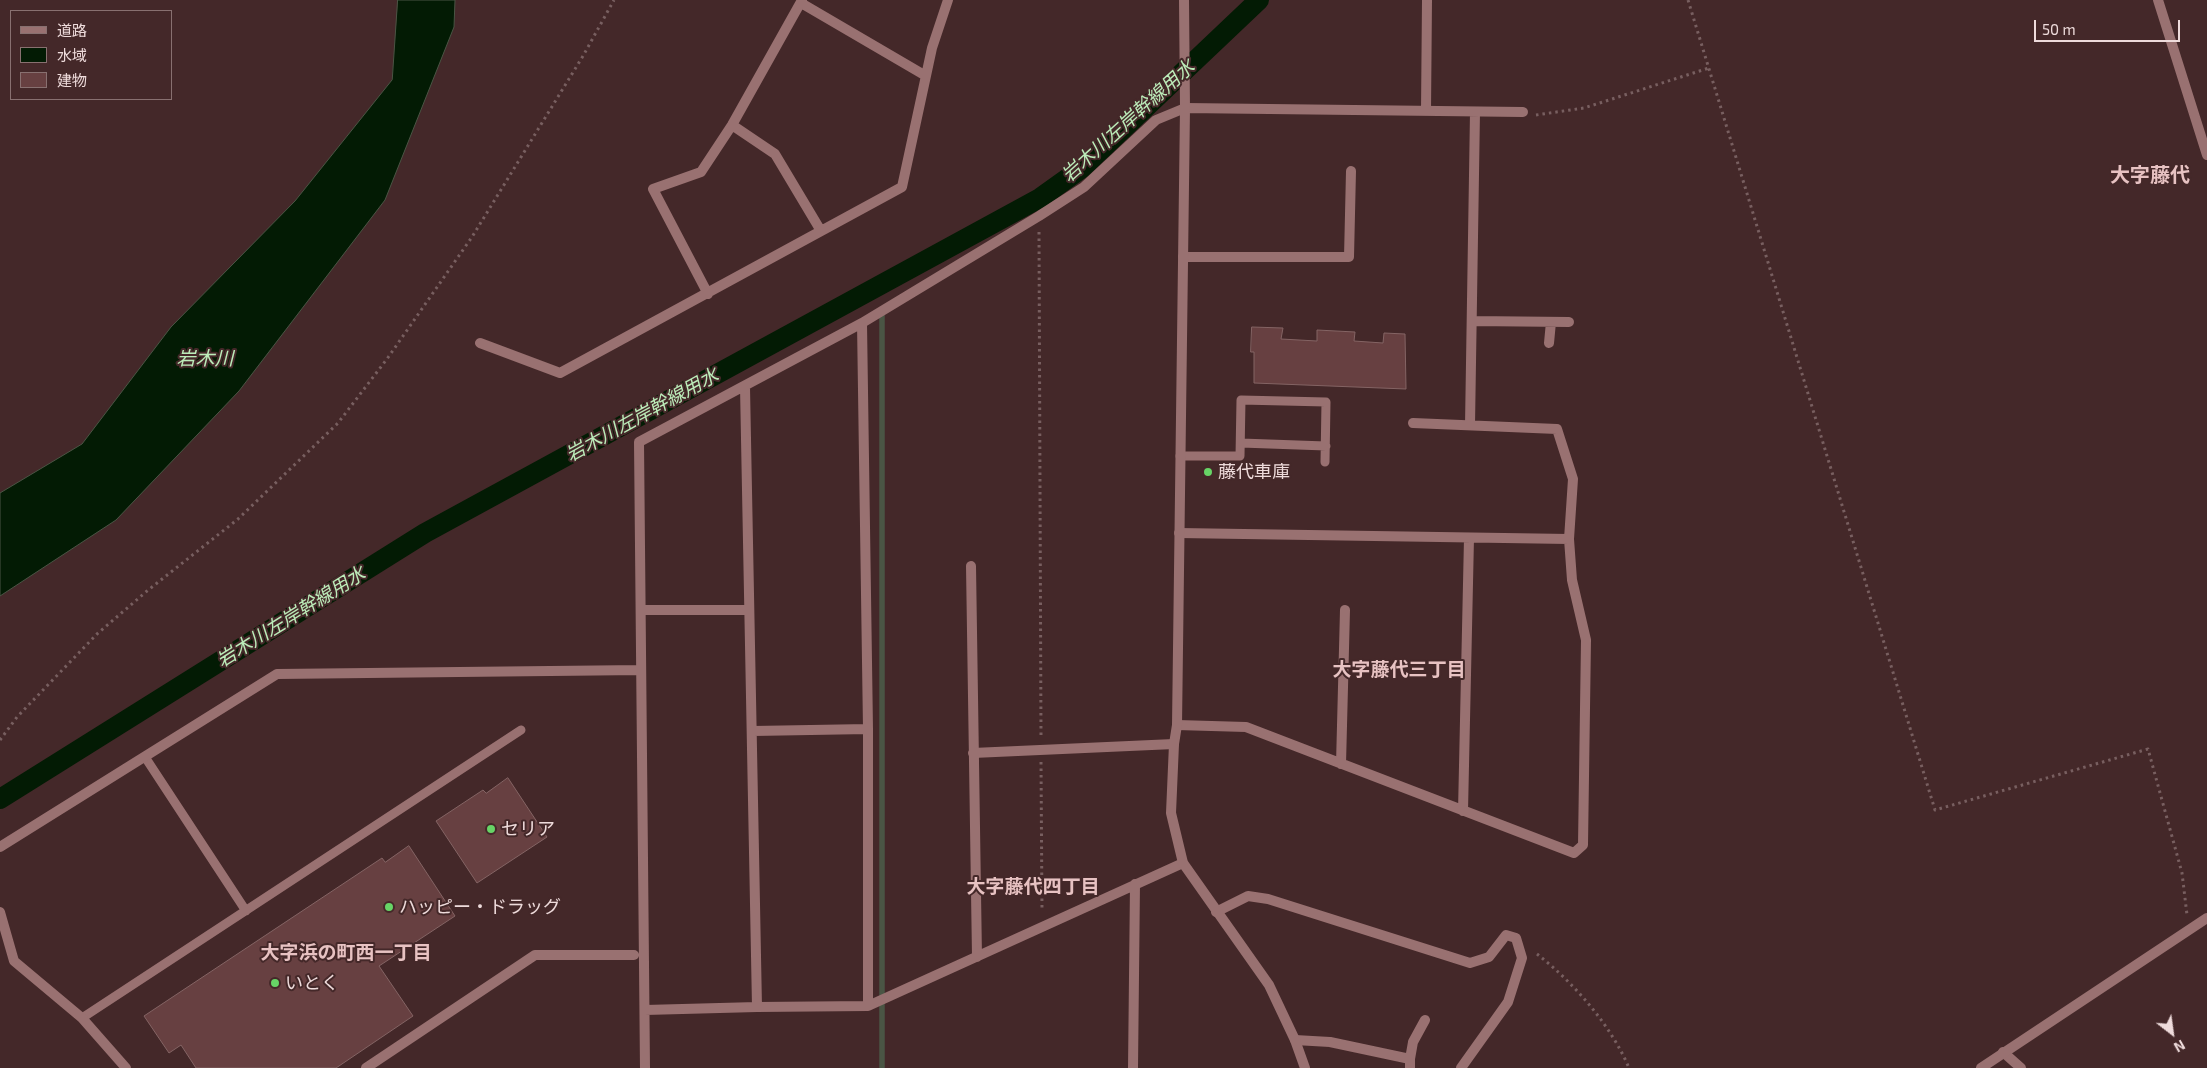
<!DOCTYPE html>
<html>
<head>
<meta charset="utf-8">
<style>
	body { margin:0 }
	#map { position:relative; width:2207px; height:1068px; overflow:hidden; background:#442829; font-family:"Exo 2","Noto Sans JP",sans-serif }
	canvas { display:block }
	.legend { position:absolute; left:10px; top:10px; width:162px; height:90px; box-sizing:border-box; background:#442829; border:1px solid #887070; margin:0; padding:6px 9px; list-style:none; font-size:15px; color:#eedbdb }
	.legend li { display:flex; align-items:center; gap:10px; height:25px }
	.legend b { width:25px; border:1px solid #887070 }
	.north { position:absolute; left:2147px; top:1008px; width:50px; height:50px; -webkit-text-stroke:4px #442829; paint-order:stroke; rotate:150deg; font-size:14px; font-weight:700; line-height:20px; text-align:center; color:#eedbdb }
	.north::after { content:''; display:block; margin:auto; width:18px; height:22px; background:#eedbdb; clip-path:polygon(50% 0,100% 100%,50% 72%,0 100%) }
	.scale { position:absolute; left:2034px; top:20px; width:146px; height:22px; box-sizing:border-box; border:2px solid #eedbdb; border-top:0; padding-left:6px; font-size:15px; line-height:18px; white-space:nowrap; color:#eedbdb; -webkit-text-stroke:4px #442829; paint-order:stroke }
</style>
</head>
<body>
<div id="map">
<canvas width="2207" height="1068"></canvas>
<ul class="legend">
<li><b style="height:6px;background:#997171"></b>道路</li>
<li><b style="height:14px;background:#031b04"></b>水域</li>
<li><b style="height:14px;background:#674041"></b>建物</li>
</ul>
<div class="north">N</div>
<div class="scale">50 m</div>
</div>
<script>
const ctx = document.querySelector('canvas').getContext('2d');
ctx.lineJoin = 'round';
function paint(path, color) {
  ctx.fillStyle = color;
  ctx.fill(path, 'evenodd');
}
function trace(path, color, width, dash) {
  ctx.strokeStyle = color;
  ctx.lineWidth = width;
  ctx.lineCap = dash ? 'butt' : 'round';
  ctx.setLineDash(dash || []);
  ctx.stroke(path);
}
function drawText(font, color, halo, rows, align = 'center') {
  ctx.font = font + ' "Exo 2","Noto Sans JP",sans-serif';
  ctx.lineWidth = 4;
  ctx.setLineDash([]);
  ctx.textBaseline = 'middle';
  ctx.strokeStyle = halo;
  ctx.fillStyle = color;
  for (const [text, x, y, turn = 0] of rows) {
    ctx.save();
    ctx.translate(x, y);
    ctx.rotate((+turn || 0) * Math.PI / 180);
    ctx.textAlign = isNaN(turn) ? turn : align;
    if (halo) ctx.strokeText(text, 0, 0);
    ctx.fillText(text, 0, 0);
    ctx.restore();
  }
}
const water = new Path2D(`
	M398,0H455L454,27L385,200L239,391L116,520L0,596V493L82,444L171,327L295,201L392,80Z`);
paint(water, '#031b04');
trace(water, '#4a5544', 1);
trace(new Path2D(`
	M882,1068V316`), '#4a5544', 5.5);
trace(new Path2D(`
	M0,799L425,533L1040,198L1082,168L1259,0`), '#031b04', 20);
const building = new Path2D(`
	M1252,327L1283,328L1281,339L1317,341V330L1355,332L1354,341L1383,343L1384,333L1405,334L1406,389L1254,383V352H1251Z
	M508,778L547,837L477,883L436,821L483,790L486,793Z
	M409,846L455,916L379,966L413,1016L336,1068H196L181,1045L169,1053L144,1016L382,858L385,862Z`);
paint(building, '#674041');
trace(building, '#846464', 1);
trace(new Path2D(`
	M1688,0L1935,810L2148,749L2182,873L2187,915
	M1536,115L1584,108L1709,68
	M1039,232L1041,736
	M0,740L17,717L97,634L147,591L238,519L338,423L387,359L472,237L583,56L614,0
	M1041,762L1042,911
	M1537,954C1573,982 1611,1025 1629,1068`), '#785f60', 3, [2.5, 4]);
trace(new Path2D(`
	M1241,443L1326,446
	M1180,456H1240L1241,400L1326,402L1325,462
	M145,757L246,911
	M82,1018L521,730`), '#997171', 9);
trace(new Path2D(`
	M2158,0L2207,155
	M801,3L926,76
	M1426,111L1427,0
	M732,125L775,154L821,231
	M1183,257H1349L1351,171
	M708,294L653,189L701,172L732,125L802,0
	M1472,321L1569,322
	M862,323L868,729V1006
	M480,343L560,373L902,187L932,48L948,0
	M1549,343L1551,322
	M745,387L757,1007
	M1470,425L1475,112
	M1179,533L1569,539
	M971,566L977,957
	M641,610H749
	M1177,725L1246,727L1574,853L1583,845L1586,640L1572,580L1569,539L1573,479L1557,429L1413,423
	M753,731L868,729
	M973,753L1174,744
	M1341,764L1345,610
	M1463,811L1469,538
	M0,847L277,674L641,670
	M0,912L14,961L82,1018L126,1068
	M1216,912L1248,896L1268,899L1470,963L1489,957L1506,935L1516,938L1522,958L1508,1002L1461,1068
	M645,1010L757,1007L868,1006L1183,863
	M1295,1040L1330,1042L1410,1059V1068
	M2003,1052L2021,1068
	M1410,1059L1413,1042L1425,1020
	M366,1068L535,955H634
	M645,1068L639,442L862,323L1039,216L1084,187L1156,120L1185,108L1523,112
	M1133,1068L1135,884`), '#997171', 10);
trace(new Path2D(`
	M1184,0L1185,108L1177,725L1174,744L1171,813L1183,863L1269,985L1295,1040L1305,1068
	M1981,1068L2207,918`), '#997171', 10);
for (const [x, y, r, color] of [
	[1208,472,5,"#67d466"],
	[491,829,5,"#67d466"],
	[389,907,5,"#67d466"],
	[275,983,5,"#67d466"]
]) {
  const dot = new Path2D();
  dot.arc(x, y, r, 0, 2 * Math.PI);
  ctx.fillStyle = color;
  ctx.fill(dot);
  trace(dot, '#442829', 2);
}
drawText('18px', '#eedbdb', '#442829', [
	["藤代車庫",1218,472],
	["セリア",501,829],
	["ハッピー・ドラッグ",399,907],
	["いとく",285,983]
], 'left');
drawText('italic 19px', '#bcecb9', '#442829', [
	["岩木川左岸幹線用水",1128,121,-42],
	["岩木川",205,359],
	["岩木川左岸幹線用水",642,415,-29],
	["岩木川左岸幹線用水",291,617,-32]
]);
drawText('bold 19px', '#e7c2c2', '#442829', [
	["大字藤代三丁目",1399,670],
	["大字藤代四丁目",1033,887],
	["大字浜の町西一丁目",346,953]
]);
drawText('bold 20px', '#e7c2c2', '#442829', [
	["大字藤代",2150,175]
]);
</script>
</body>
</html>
